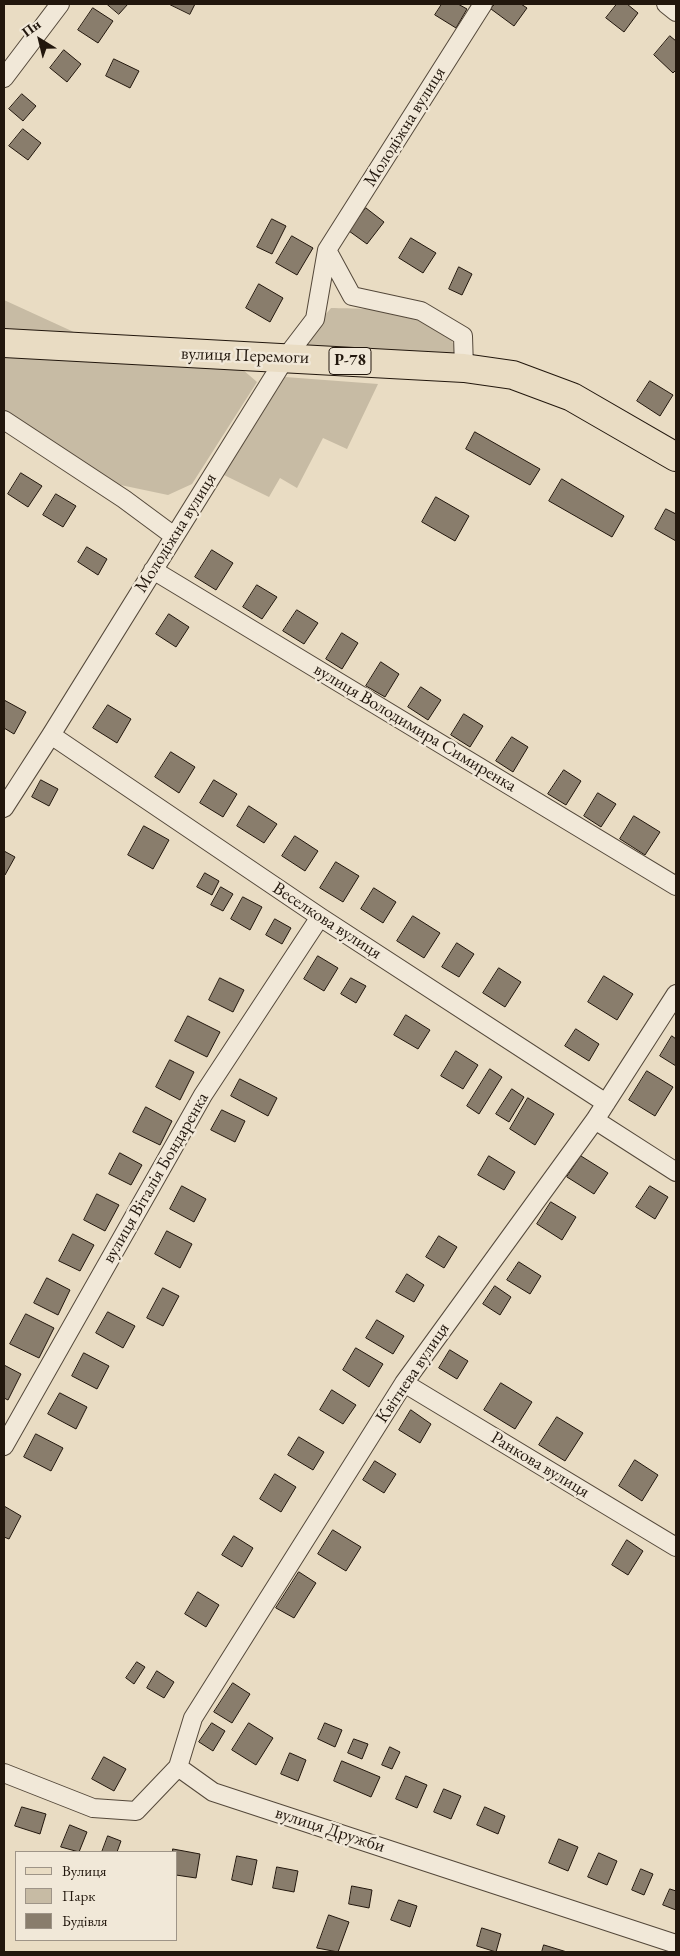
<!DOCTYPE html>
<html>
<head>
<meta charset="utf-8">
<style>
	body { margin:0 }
	#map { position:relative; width:680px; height:1956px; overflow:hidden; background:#e9dcc3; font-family:"EB Garamond",serif }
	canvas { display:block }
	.frame { position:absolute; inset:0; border:5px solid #22170d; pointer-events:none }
	.legend { position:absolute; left:15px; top:1851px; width:162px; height:90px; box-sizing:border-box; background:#f1e8d8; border:1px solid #9e9487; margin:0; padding:6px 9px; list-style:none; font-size:15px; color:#22170d }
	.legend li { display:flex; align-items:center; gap:10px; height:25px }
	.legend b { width:25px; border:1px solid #9e9487 }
	.north { position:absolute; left:15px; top:15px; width:50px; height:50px; -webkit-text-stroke:4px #f1e8d8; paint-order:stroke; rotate:324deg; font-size:14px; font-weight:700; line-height:20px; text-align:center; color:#22170d }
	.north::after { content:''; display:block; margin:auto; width:18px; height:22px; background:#22170d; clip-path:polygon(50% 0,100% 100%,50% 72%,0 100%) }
</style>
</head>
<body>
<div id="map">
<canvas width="680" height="1956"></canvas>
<div class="frame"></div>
<ul class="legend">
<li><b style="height:6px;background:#e9dcc3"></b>Вулиця</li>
<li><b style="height:14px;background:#c7bba4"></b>Парк</li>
<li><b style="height:14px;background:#897d6c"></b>Будівля</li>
</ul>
<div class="north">Пн</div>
</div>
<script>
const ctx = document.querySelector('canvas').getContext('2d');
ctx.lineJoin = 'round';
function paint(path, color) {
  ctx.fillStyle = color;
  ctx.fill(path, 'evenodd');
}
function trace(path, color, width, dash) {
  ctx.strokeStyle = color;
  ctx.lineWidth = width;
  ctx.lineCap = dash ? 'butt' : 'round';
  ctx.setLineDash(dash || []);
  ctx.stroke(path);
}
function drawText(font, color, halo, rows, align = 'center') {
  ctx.font = font + ' "EB Garamond",serif';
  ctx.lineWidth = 5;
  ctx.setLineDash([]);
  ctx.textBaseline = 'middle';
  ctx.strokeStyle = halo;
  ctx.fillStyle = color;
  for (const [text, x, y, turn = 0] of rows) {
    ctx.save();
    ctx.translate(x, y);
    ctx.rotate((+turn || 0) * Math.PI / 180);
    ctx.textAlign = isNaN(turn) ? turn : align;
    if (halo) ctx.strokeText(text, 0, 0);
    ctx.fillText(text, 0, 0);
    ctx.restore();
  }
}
paint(new Path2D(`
	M4,300L76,333H4Z
	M331,308C371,309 449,306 458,357L307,349L309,334Z
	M4,355L242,369L257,382L192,484L168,495L111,483L4,413Z
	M285,377L378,384L347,449L323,438L297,488L280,478L269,497L224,475Z`), '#c7bba4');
const building = new Path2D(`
	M107,4H128L119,14Z
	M169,4H195L190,14Z
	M442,4H458L467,9L456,28L435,15Z
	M495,4H521L527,8L514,26L491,9Z
	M617,4H627L638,13L624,32L606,18Z
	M93,8L113,21L98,43L78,30Z
	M670,36L676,41V70L673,73L654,55Z
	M64,50L81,64L67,82L50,68Z
	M114,59L139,71L130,88L106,76Z
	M22,94L36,106L23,121L9,109Z
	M23,129L41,143L28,160L9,146Z
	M366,208L384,222L367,244L349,231Z
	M272,219L286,226L272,254L257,247Z
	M292,236L313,248L297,275L276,263Z
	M411,238L436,253L423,273L399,258Z
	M459,267L472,274L462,295L449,289Z
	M259,284L283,298L270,322L246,308Z
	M650,381L673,395L660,416L637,401Z
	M475,432L540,469L530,485L466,449Z
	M21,473L42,486L28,507L8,494Z
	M562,479L624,516L612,537L549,501Z
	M56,494L76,506L63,527L43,515Z
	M436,497L469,516L455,541L422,522Z
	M666,509L676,514V541L655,529Z
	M87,547L107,559L98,575L78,562Z
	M212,550L233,563L216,590L195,577Z
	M257,585L277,597L262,619L243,607Z
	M297,610L318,623L304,644L283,631Z
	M169,614L189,627L176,647L156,634Z
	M342,633L358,643L342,669L326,659Z
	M381,662L399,674L385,697L366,686Z
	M421,687L441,700L428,720L408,707Z
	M4,700L26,712L14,734L4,728Z
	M108,705L131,719L117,743L93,728Z
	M464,714L483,726L470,747L451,735Z
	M512,737L528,747L513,772L496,761Z
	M171,752L195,767L179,793L155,777Z
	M564,770L581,781L566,805L548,794Z
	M41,780L58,789L49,806L32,797Z
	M214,780L237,794L223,817L200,803Z
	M598,793L616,804L601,827L584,816Z
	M249,806L277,824L264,843L237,826Z
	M634,816L660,832L645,855L620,839Z
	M144,826L169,840L153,869L128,855Z
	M295,836L318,851L305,871L282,856Z
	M4,851L15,857L5,875L4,874Z
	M336,862L359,876L343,902L320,888Z
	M205,873L219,881L212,895L197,887Z
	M221,887L233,894L223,911L211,905Z
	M374,888L396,902L383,923L361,909Z
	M243,897L262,907L250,930L231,919Z
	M413,916L440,933L424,958L397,941Z
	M275,919L291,928L282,944L266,935Z
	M457,943L474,954L459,977L442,967Z
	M318,956L338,968L324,991L304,979Z
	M499,968L521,982L505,1007L483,993Z
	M604,976L633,994L617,1020L588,1002Z
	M220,978L244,990L233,1012L209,1000Z
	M351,978L366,986L356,1003L341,994Z
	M406,1015L430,1030L418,1049L394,1035Z
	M188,1016L220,1032L207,1057L175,1041Z
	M576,1029L599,1044L589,1061L565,1046Z
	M672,1036L676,1039V1066L660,1056Z
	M456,1051L478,1065L463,1089L441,1076Z
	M170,1060L194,1072L180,1100L156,1087Z
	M490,1069L502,1077L479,1114L467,1106Z
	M647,1071L673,1087L655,1116L629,1100Z
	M240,1079L277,1098L268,1116L231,1096Z
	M512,1089L524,1097L509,1122L496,1114Z
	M528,1098L554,1114L535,1145L510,1129Z
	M146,1107L172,1121L160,1145L133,1132Z
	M222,1110L245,1121L235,1142L211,1130Z
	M120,1153L142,1165L131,1185L109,1174Z
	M489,1156L515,1172L504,1190L478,1175Z
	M581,1156L608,1173L594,1194L567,1177Z
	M182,1186L206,1199L194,1222L170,1209Z
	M650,1186L668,1197L655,1219L636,1207Z
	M97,1194L119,1205L105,1231L84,1220Z
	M551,1202L576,1217L562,1240L537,1224Z
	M167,1231L192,1244L180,1268L155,1254Z
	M73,1234L94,1245L80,1271L59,1261Z
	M439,1236L457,1247L444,1268L426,1257Z
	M519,1262L541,1276L530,1294L507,1280Z
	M407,1274L424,1285L414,1302L396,1292Z
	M47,1278L70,1290L58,1315L34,1303Z
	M495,1286L511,1297L500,1315L483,1304Z
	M163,1288L179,1296L163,1326L147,1318Z
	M108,1312L135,1326L123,1348L96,1333Z
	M26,1314L54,1328L39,1358L10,1344Z
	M377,1320L404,1336L393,1354L366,1338Z
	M356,1348L383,1364L369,1387L343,1370Z
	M450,1350L468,1361L457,1379L439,1368Z
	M84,1353L109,1366L97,1389L72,1376Z
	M4,1365L21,1374L8,1400L4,1398Z
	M501,1383L532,1402L515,1429L484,1410Z
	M332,1390L356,1405L343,1424L320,1410Z
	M60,1393L87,1407L76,1429L48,1414Z
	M411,1410L431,1424L420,1443L399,1430Z
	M557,1417L583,1433L565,1461L539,1445Z
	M36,1434L63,1448L51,1471L24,1457Z
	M299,1437L324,1452L313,1470L288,1455Z
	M635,1460L658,1475L642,1501L619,1486Z
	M375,1461L396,1474L384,1493L363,1480Z
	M275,1474L296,1487L281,1512L260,1499Z
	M4,1506L21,1516L9,1539L4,1537Z
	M333,1530L361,1547L346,1571L318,1554Z
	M234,1536L253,1548L242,1567L222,1555Z
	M627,1540L643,1551L628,1575L612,1565Z
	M299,1572L316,1583L294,1618L276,1608Z
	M198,1592L219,1605L206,1627L185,1614Z
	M137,1662L145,1667L134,1684L126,1678Z
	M157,1671L174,1682L164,1698L147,1688Z
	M233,1683L250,1694L232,1723L214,1712Z
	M212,1723L225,1731L213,1751L199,1742Z
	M249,1723L273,1738L256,1765L232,1750Z
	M325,1723L342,1730L335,1747L318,1739Z
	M354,1739L368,1744L362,1759L348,1753Z
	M390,1747L400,1752L392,1769L382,1765Z
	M290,1753L306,1760L298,1781L281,1774Z
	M104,1757L126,1769L114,1791L92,1779Z
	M342,1761L380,1777L371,1797L334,1781Z
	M406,1776L427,1785L417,1808L396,1799Z
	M444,1789L461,1796L451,1819L434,1812Z
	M22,1807L46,1814L40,1834L15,1826Z
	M485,1807L505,1816L498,1834L477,1825Z
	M70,1825L87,1832L79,1852L61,1847Z
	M108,1836L121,1841L117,1852H102Z
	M559,1839L578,1847L568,1871L549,1863Z
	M173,1849L200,1854L196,1878L176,1875V1852H173Z
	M599,1853L617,1861L607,1885L588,1877Z
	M237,1856L257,1860L252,1885L232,1880Z
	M277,1867L298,1871L294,1892L273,1888Z
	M641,1869L653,1874L644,1895L632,1890Z
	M352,1886L372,1890L369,1908L349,1904Z
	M670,1889L676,1891V1910L663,1905Z
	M399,1900L417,1906L410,1927L391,1920Z
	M329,1915L349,1922L338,1952L317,1948Z
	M482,1928L501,1934L496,1952L477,1946Z
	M544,1945L567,1952H542Z`);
paint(building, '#897d6c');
trace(building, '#22170d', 1);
const minor = new Path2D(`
	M666,4L676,12
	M4,78L60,4
	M327,250L352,296L421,311L463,336L464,368
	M4,420L124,499L174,536
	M153,570L676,886
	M51,735L320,917L606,1103
	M4,808L51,735L286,357L315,319L327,250L483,4
	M595,1120L676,1172
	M404,1383L676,1547
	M4,1446L203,1095L320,917
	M178,1767L193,1718L404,1383L595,1120L676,994
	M4,1773L93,1808L136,1811L178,1767L213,1792L676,1944`);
const primary = new Path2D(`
	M4,343L464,368L513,375L572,397L676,457`);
trace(minor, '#54483a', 20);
trace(primary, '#22170d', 30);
trace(minor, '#f1e8d8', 18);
trace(primary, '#e9dcc3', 28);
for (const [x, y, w] of [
	[350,361,42]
]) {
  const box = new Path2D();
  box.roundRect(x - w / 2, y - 13.5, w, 27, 4);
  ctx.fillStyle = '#f1e8d8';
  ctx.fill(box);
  trace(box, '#22170d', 1);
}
drawText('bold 16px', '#22170d', null, [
	["Р-78",350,361]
]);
drawText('18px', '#22170d', '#f1e8d8', [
	["Молодіжна вулиця",405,127,-58],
	["вулиця Перемоги",245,356,2],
	["Молодіжна вулиця",176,533,-58],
	["вулиця Володимира Симиренка",415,728,31],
	["Веселкова вулиця",327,921,33],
	["вулиця Віталія Бондаренка",156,1178,-60],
	["Квітнева вулиця",413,1373,-56],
	["Ранкова вулиця",540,1465,31],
	["вулиця Дружби",330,1830,18]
]);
</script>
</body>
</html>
